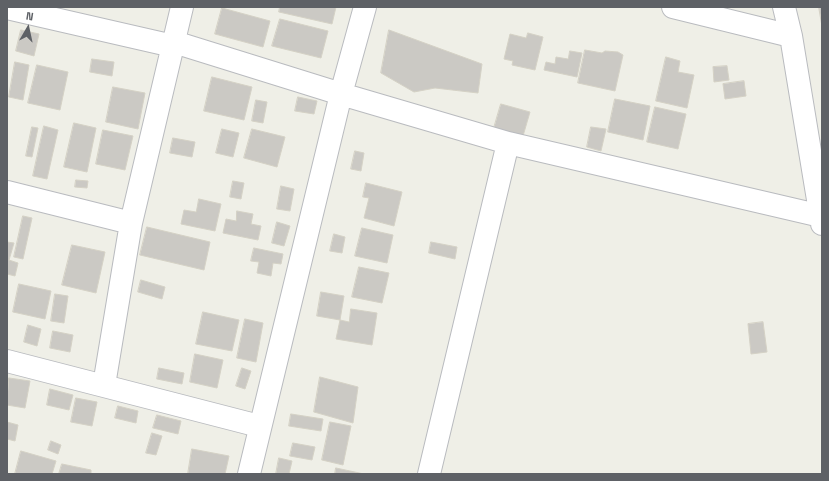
<!DOCTYPE html>
<html>
<head>
<meta charset="utf-8">
<style>
	body { margin:0 }
	#map { position:relative; width:829px; height:481px; overflow:hidden; background:#efefe7; font-family:"Space Grotesk",sans-serif }
	canvas { display:block }
	.frame { position:absolute; inset:0; border:8px solid #5e6166; pointer-events:none }
	.north { position:absolute; left:8px; top:8px; width:40px; height:40px; -webkit-text-stroke:3px #fff; paint-order:stroke; rotate:9deg; font-size:11px; font-weight:700; line-height:16px; text-align:center; color:#5e6166 }
	.north::after { content:''; display:block; margin:auto; width:14px; height:18px; background:#5e6166; clip-path:polygon(50% 0,100% 100%,50% 72%,0 100%) }
</style>
</head>
<body>
<div id="map">
<canvas width="829" height="481"></canvas>
<div class="frame"></div>
<div class="north">N</div>
</div>
<script>
const ctx = document.querySelector('canvas').getContext('2d');
ctx.lineJoin = 'round';
function paint(path, color) {
  ctx.fillStyle = color;
  ctx.fill(path, 'evenodd');
}
function trace(path, color, width, dash) {
  ctx.strokeStyle = color;
  ctx.lineWidth = width;
  ctx.lineCap = dash ? 'butt' : 'round';
  ctx.setLineDash(dash || []);
  ctx.stroke(path);
}
const building = new Path2D(`
	M280,7H336L332,24L279,12Z
	M819,7H822V26Z
	M222,8L270,21L263,47L215,34Z
	M280,19L328,31L321,58L272,46Z
	M21,30L39,34L34,56L16,51Z
	M389,30L482,64L478,93L435,88L414,92L381,73Z
	M528,33L543,37L535,70L512,65L513,61L504,59L510,34L526,38Z
	M585,50L602,53L605,51L618,52L623,55L615,91L578,83Z
	M570,51L582,53L577,77L544,70L546,62L555,64L556,57L568,59Z
	M666,57L680,61L678,72L694,75L687,108L656,101Z
	M92,59L114,62L112,76L90,72Z
	M15,62L29,65L23,100L9,97Z
	M37,65L68,72L60,110L28,103Z
	M727,66L729,80L714,82L713,67Z
	M212,77L252,87L244,120L204,111Z
	M744,81L746,96L725,99L723,84Z
	M113,87L145,93L138,129L106,122Z
	M298,97L317,101L314,114L295,111Z
	M615,99L650,106L643,140L608,132Z
	M256,100L267,102L263,123L252,121Z
	M501,104L530,112L523,136L494,128Z
	M655,107L686,114L678,149L647,142Z
	M74,123L96,128L87,172L64,167Z
	M44,126L58,130L47,179L33,176Z
	M32,127L38,128L32,157L26,156Z
	M591,127L606,129L601,151L587,147Z
	M222,129L239,133L233,157L216,153Z
	M252,129L285,137L277,167L244,158Z
	M103,130L133,136L125,170L96,164Z
	M173,138L195,142L192,157L170,153Z
	M355,151L364,153L361,171L351,169Z
	M76,180L88,181L87,188L75,187Z
	M233,181L244,183L241,199L230,197Z
	M366,183L402,192L394,226L364,218L369,198L363,197Z
	M281,186L294,189L290,211L277,209Z
	M199,199L221,204L215,231L181,224L184,210L196,212Z
	M237,211L253,214L251,224L261,226L258,240L223,233L226,219L236,221Z
	M23,216L32,218L23,259L14,257Z
	M277,222L290,226L284,246L272,243Z
	M147,227L210,242L204,270L140,255Z
	M362,228L393,235L387,263L355,256Z
	M334,234L345,237L342,253L330,251Z
	M7,242L14,243L9,260L18,263L15,276L7,274Z
	M431,242L457,247L455,259L429,253Z
	M72,245L105,252L96,293L62,285Z
	M254,248L283,254L281,264L273,263L271,276L257,273L259,262L251,261Z
	M359,267L389,273L382,303L352,297Z
	M141,280L165,287L162,299L138,292Z
	M19,284L51,291L45,319L13,312Z
	M321,292L344,296L340,320L317,316Z
	M55,294L68,296L64,323L51,321Z
	M351,309L377,313L372,345L336,339L340,320L349,322Z
	M203,312L239,320L232,351L196,344Z
	M245,319L263,323L256,362L237,358Z
	M763,322L767,352L751,354L748,324Z
	M28,325L41,329L37,346L24,342Z
	M53,331L73,335L70,352L50,348Z
	M195,354L223,360L217,388L190,382Z
	M159,368L184,373L182,384L157,379Z
	M242,368L251,371L245,389L236,386Z
	M320,377L358,387L353,423L314,412Z
	M9,378L30,381L25,408L7,405Z
	M50,389L73,395L69,410L47,405Z
	M76,398L97,402L92,426L71,422Z
	M118,406L138,411L136,423L115,418Z
	M291,414L323,419L321,431L289,426Z
	M157,415L181,421L178,434L153,428Z
	M7,422L18,425L15,441L7,439Z
	M330,422L351,426L343,465L322,460Z
	M152,433L162,436L156,455L146,453Z
	M51,441L61,445L58,454L48,450Z
	M293,443L315,447L312,460L290,456Z
	M192,449L229,456L225,474H188Z
	M21,451L56,461L52,474H15Z
	M279,458L292,461L289,474H276Z
	M62,464L91,470V474H59Z
	M336,468L364,474H335Z`);
paint(building, '#cbc9c4');
trace(building, '#d4d1c5', 1);
const minor = new Path2D(`
	M673,7L791,36
	M784,7L791,36L822,224
	M7,8L173,46
	M174,42L341,94L508,143L821,216
	M7,192L131,223
	M7,361L259,426
	M104,385L131,223L182,7
	M249,474L341,94L365,7
	M429,474L508,143`);
trace(minor, '#b9bbbf', 24);
trace(minor, '#fff', 22);
</script>
</body>
</html>
